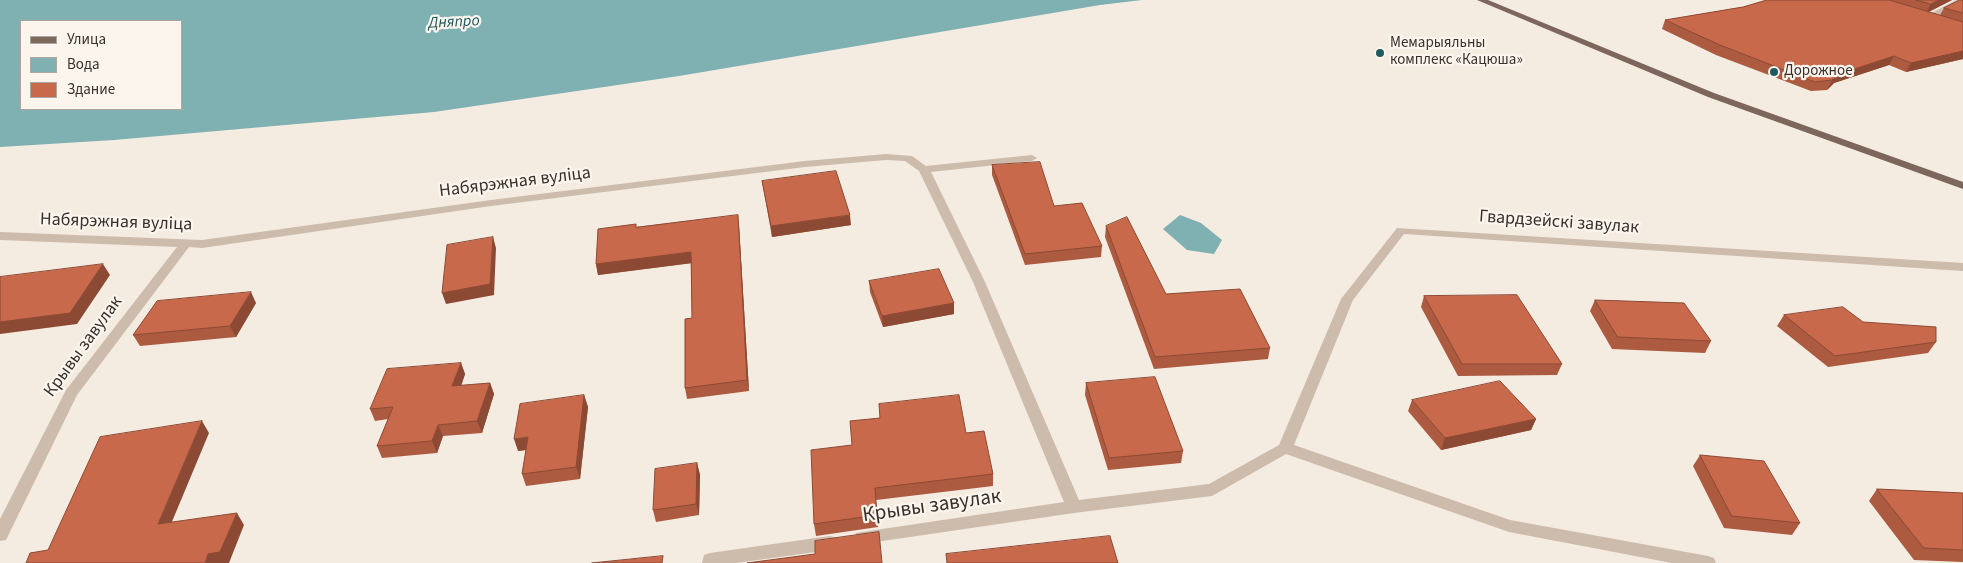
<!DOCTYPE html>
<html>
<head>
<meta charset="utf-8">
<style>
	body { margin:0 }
	#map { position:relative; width:1963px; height:563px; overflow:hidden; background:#f4ebe1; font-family:"Source Sans 3",sans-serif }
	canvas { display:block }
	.legend { position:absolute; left:20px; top:20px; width:162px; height:90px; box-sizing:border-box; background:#fbf5ee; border:1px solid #aea6a0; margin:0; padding:6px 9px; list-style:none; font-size:15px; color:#3b302b }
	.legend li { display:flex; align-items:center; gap:10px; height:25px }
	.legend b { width:25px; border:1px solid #aea6a0 }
</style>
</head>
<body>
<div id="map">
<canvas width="1963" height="563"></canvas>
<ul class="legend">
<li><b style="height:6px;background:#7d675c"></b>Улица</li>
<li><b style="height:14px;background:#7fb0b2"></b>Вода</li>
<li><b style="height:14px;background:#c8694b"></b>Здание</li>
</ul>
</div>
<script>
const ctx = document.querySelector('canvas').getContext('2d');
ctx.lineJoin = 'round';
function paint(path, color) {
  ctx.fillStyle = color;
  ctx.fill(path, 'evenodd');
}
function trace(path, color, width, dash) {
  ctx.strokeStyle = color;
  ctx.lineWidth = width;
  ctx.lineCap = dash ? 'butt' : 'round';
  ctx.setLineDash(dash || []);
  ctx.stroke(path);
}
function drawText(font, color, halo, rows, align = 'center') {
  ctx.font = font + ' "Source Sans 3",sans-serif';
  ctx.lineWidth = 4.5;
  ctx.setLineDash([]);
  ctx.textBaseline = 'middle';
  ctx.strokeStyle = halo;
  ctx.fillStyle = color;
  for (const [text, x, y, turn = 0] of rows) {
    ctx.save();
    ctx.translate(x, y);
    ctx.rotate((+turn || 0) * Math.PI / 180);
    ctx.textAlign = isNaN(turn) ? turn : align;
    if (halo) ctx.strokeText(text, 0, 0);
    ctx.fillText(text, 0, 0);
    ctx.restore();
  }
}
paint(new Path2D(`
	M0,0H1142L1100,5L679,76L434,112L114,140L0,147ZM181,21V109H21V21Z
	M1180,215L1201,223L1222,240L1214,254L1187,250L1163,229Z`), '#7fb0b2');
paint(new Path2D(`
	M1956,0H1963V3L1931,19L1924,17Z
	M886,154L912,156L926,166L1032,155L1037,158L1032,161L931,172L985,282L1079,500L1209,484L1279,445L1341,299L1397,228L1963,263V271L1404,234L1353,300L1294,445L1510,520L1708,556L1714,558L1716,563H1672L1509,532L1286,454L1212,496L1074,513L862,544L856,543L854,538L856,533L862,532L1064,502L973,282L919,171L905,161L886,160L805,167L491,206L202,248L189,247L77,395L6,540L0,541V519L66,390L177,247L0,240V232L202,240L491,200L805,161Z
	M830,536L836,538L838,543L836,548L830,550L736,563H702L704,555L710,553Z`), '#cdbbac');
paint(new Path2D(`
	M1477,0H1488L1714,93L1963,182V189L1708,97Z`), '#7d675c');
paint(new Path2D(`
	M1767,0H1952L1929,12L1940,15L1944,8L1963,0V59L1906,72L1889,65L1834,83L1827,90L1811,91L1716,55L1662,29L1665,20L1743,7Z
	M992,165L1054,206L1102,246L1101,257L1025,265L992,175Z
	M762,181L851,225L772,237Z
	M739,226L749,391L687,399L685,388L692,318L691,263L598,275L596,264L636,227Z
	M1106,226L1166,294L1270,348L1268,359L1154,369L1105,237Z
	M869,281L954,303V314L883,327L870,292Z
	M1424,296L1562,364L1557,375L1458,376L1421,307Z
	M1595,300L1711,341L1705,353L1612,349L1590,311Z
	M256,303L236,337L140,346L133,335Z
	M1784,315L1936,342L1928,353L1828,367L1777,326Z
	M461,363L465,374L461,386L490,383L494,394L482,433L443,436L437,453L382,458L377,446L388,419L375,421L370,409Z
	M1086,383L1183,451L1181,463L1108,470L1085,395Z
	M584,395L588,407L580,479L526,486L522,474L526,450L518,451Z
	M1412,400L1536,419L1531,430L1441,450L1408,411Z
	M879,404L966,433L993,474V486L876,500L878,527L816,536L814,524L852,445L880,418Z
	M1700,455L1800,523L1792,535L1724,528L1693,466Z
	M697,463L700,475L699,515L656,522L653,510Z
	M1877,489L1963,493V562L1914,560L1869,501Z`), '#ac5a40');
paint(new Path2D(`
	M1939,0H1952L1926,13L1931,4Z
	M1963,51V59L1906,72L1911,63Z
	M1894,56L1889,65L1834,83L1827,90L1832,80L1839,74Z
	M738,215L739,226L749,391L747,380Z
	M850,215L851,225L772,237L771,226Z
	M493,237L496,248L494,295L446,304L442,293Z
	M691,252L693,263L598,275L596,264Z
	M103,264L110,275L77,324L0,334V322Z
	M251,292L256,303L236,337L230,326Z
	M954,303V314L883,327L882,316Z
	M461,363L465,374L457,398L452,386Z
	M490,383L494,394L482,433L477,421Z
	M584,395L588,407L580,479L576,467Z
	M1536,419L1531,430L1441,450L1445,438Z
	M202,421L209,433L166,536L158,524Z
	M438,425L443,436L437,453L432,441Z
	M528,437L532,449L518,451L514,439Z
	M697,463L700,475L699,515L696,504Z
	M237,513L244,525L229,563H205L208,554Z`), '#8c4a34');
const building = new Path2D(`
	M1767,0H1889L1963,22V51L1911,63L1894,56L1839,74L1832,80L1815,82L1720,45L1665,20L1743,7Z
	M1916,0H1939L1931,4Z
	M1960,0H1963V13L1944,8Z
	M1040,162L1054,206L1082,203L1102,246L1025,254L992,165Z
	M836,171L850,215L771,226L762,181Z
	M738,215L747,380L685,388V319L692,318L691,252L596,264L598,229L636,224V227Z
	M1127,217L1166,294L1240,289L1270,348L1155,357L1106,226Z
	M493,237L490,284L442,293L447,245Z
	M103,264L70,313L0,322V277Z
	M939,269L954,303L882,316L869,281Z
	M251,292L230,326L133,335L157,301Z
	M1517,295L1562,364H1462L1424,296Z
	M1595,300L1684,303L1711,341L1618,337Z
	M1843,307L1863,322L1936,327V342L1835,356L1784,315Z
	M461,363L452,386L490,383L477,421L438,425L432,441L377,446L393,407L370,409L387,369Z
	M1155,377L1183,451L1109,458L1086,383Z
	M1500,381L1536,419L1445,438L1412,400Z
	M584,395L576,467L522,474L528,437L514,439L520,404Z
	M959,395L966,433L984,431L993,474L875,488L877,515L814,524L811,450L852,445L850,421L880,418L879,404Z
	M202,421L158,524L237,513L220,552L208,554L205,563H26L30,553L48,550L100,437Z
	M1700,455L1764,461L1800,523L1732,516Z
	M697,463L696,504L653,510L655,469Z
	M1877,489L1963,493V550L1924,548Z
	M879,532L882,563H747L815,554V541Z
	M1110,536L1118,563H947L946,554Z
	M663,556L662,563H592Z`);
paint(building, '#c8694b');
trace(building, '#8c4a34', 1);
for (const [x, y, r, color] of [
	[1380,53,5,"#1f5a5e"],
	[1774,72,5,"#1f5a5e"]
]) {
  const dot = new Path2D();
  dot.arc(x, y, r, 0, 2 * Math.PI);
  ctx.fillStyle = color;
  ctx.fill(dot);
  trace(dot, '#fbf5ee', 2);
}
drawText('15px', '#3b302b', '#fbf5ee', [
	["Мемарыяльны",1390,44],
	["комплекс «Кацюша»",1390,61],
	["Дорожное",1784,72]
], 'left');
drawText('italic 16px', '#1f5a5e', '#fbf5ee', [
	["Дняпро",454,23,-3]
]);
drawText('18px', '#3b302b', '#fbf5ee', [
	["Набярэжная вуліца",515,183,-7],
	["Набярэжная вуліца",116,223,2],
	["Гвардзейскі завулак",1559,223,4],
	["Крывы завулак",84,347,-54]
]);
drawText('21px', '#3b302b', '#fbf5ee', [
	["Крывы завулак",932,507,-8]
]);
</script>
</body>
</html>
